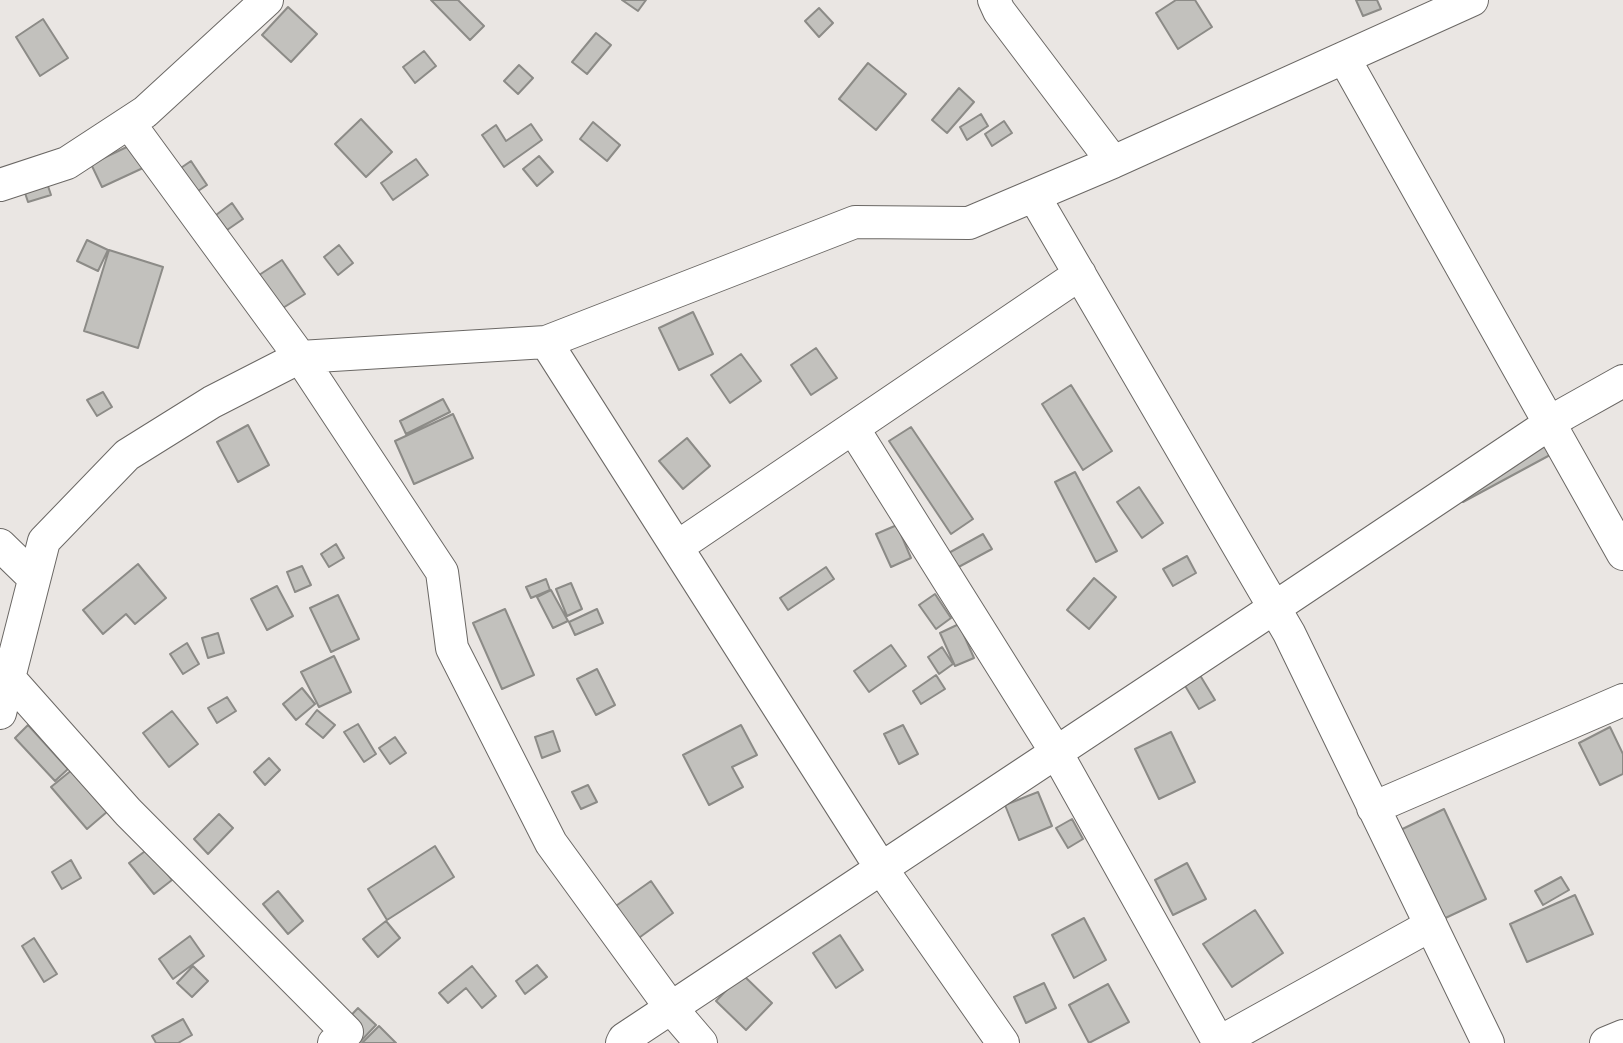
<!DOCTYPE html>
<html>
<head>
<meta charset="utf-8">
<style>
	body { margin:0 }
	canvas { display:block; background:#eae6e3 }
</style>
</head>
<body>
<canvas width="1623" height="1043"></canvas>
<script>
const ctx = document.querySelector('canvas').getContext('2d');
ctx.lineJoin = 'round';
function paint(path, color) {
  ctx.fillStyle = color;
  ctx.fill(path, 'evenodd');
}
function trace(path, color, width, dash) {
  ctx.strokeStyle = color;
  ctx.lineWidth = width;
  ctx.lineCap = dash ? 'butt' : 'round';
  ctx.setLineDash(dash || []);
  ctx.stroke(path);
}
const building = new Path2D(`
	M431,0H458L484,26L470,40Z
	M622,0H646L638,11Z
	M1176,0H1195L1212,27L1178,49L1156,13Z
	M1356,0H1377L1381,9L1363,16Z
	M288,7L317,34L291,62L262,35Z
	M819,8L833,23L819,37L805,21Z
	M43,19L68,58L40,76L16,37Z
	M596,33L611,45L587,74L572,62Z
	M424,51L436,66L415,83L403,67Z
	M868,63L906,94L876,130L839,99Z
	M519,65L533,78L518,94L504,81Z
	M959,88L974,102L947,133L932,120Z
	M981,114L988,126L967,140L960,127Z
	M361,119L392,152L366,177L335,144Z
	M1004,121L1012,133L992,146L985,134Z
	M593,122L620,145L607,161L580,139Z
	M531,124L542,140L504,167L482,135L496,125L506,141Z
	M131,145L143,168L102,187L91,164Z
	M539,156L553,172L537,186L523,169Z
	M416,159L428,175L393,200L381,183Z
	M191,161L207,185L189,197L172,174Z
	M44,174L51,195L28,202L21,181Z
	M232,203L243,219L227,230L216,215Z
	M87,240L108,250L98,271L77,261Z
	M339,245L353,263L338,275L324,257Z
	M109,250L163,267L138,348L84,331Z
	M282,260L305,294L275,313L253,279Z
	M693,312L713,354L679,370L659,328Z
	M816,348L837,378L811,395L791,365Z
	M741,354L761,381L730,403L711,375Z
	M1071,385L1112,451L1083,470L1042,404Z
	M103,392L112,407L97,416L87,400Z
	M443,399L450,412L406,434L400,421Z
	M453,414L473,458L414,484L395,441Z
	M248,425L269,465L238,482L217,442Z
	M911,427L973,519L951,534L889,441Z
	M687,438L710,466L683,489L659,461Z
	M1540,438L1550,455L1463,502L1454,485Z
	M1075,472L1117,551L1096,562L1055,482Z
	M1139,487L1163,523L1142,538L1117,502Z
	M897,525L911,558L891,567L876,534Z
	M983,534L992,549L953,570L945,555Z
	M336,544L344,558L329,567L321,554Z
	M1187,556L1196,573L1173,586L1163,569Z
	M138,564L166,598L135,624L126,614L103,634L83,610Z
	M302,566L311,585L295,592L287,572Z
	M826,567L834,579L788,610L780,598Z
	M1094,578L1116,597L1089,629L1067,610Z
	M546,579L550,590L531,598L526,587Z
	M571,583L582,609L567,616L556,589Z
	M277,586L293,616L267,630L251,599Z
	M551,590L568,621L553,628L537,597Z
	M935,594L951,618L936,629L919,605Z
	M338,595L359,639L331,652L310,608Z
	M505,609L534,675L502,689L473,623Z
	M597,609L603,623L575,635L569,622Z
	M959,624L974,658L955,666L940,633Z
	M218,633L224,653L208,658L202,638Z
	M187,643L199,664L183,674L170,654Z
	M891,645L906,666L869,692L854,671Z
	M942,647L953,664L939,674L928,657Z
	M334,656L351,692L319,707L301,672Z
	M1195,667L1215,700L1199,709L1184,684Z
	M597,669L615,705L596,715L577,679Z
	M936,675L945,689L921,704L913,691Z
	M302,688L315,704L296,720L283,704Z
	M227,697L236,711L217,723L208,708Z
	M317,710L335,725L323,738L306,724Z
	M172,711L198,744L169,767L143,733Z
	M358,724L376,754L364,762L344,732Z
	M28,725L68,769L55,781L15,738Z
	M741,725L757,755L732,767L743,787L709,805L683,755Z
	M903,725L918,754L899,764L884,734Z
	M1610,727L1623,754V774L1600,785L1579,743Z
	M553,731L560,751L542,758L535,737Z
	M1171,732L1195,782L1159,799L1135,749Z
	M395,737L406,753L390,764L379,748Z
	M269,758L280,770L265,785L254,772Z
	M73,769L108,811L87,829L51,787Z
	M588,785L597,802L581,809L572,792Z
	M1038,792L1052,826L1019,840L1005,805Z
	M1444,809L1486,899L1424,928L1390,835Z
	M219,814L233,828L208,854L194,839Z
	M1072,819L1083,839L1068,848L1056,828Z
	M435,846L454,877L387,920L368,889Z
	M148,849L172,880L154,894L129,863Z
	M71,860L81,878L62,889L52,872Z
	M1187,863L1206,899L1173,915L1155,880Z
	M1561,877L1569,890L1543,905L1535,891Z
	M651,881L673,913L636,940L613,908Z
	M278,891L303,921L288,934L263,904Z
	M1575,895L1593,934L1527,962L1510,924Z
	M1255,910L1283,953L1232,987L1203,944Z
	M1084,918L1106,960L1074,978L1052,935Z
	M386,921L400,938L378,957L363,939Z
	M840,935L863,970L836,988L813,953Z
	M190,936L204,956L173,979L159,959Z
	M34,938L57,974L44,982L22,946Z
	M537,965L547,977L525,994L516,981Z
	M193,966L208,981L192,997L177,983Z
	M472,966L496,996L482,1008L466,988L448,1003L439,993Z
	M742,974L772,1003L746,1030L716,1001Z
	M1044,983L1056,1008L1026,1023L1014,997Z
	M1108,984L1129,1022L1089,1043L1069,1005Z
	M358,1008L376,1025L359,1043H354L339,1028Z
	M183,1019L192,1035L178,1043H156L152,1036Z
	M379,1026L396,1043H362Z`);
paint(building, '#c2c1bd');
trace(building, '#8c8b87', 2);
const minor = new Path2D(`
	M994,0L999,11L1113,162
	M1344,58L1623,554
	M129,123L300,357L442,572L452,648L551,843L671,1008L701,1043
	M0,185L67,163L145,112L267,0
	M1034,196L1289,633L1488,1043
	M546,342L881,868L1003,1043
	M853,428L1056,752L1219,1043
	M0,545L34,578
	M677,547L1080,274
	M9,678L128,812L347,1032L334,1043
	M0,713L44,541L127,455L212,402L300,357L546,342L855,222L969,223L1113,162L1472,0
	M1373,808L1623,700
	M622,1043L624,1039L1274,608L1564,414L1623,381
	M1218,1043L1431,925
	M1606,1043L1623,1036`);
trace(minor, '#6b6865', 34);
trace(minor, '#fff', 32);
</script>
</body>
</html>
